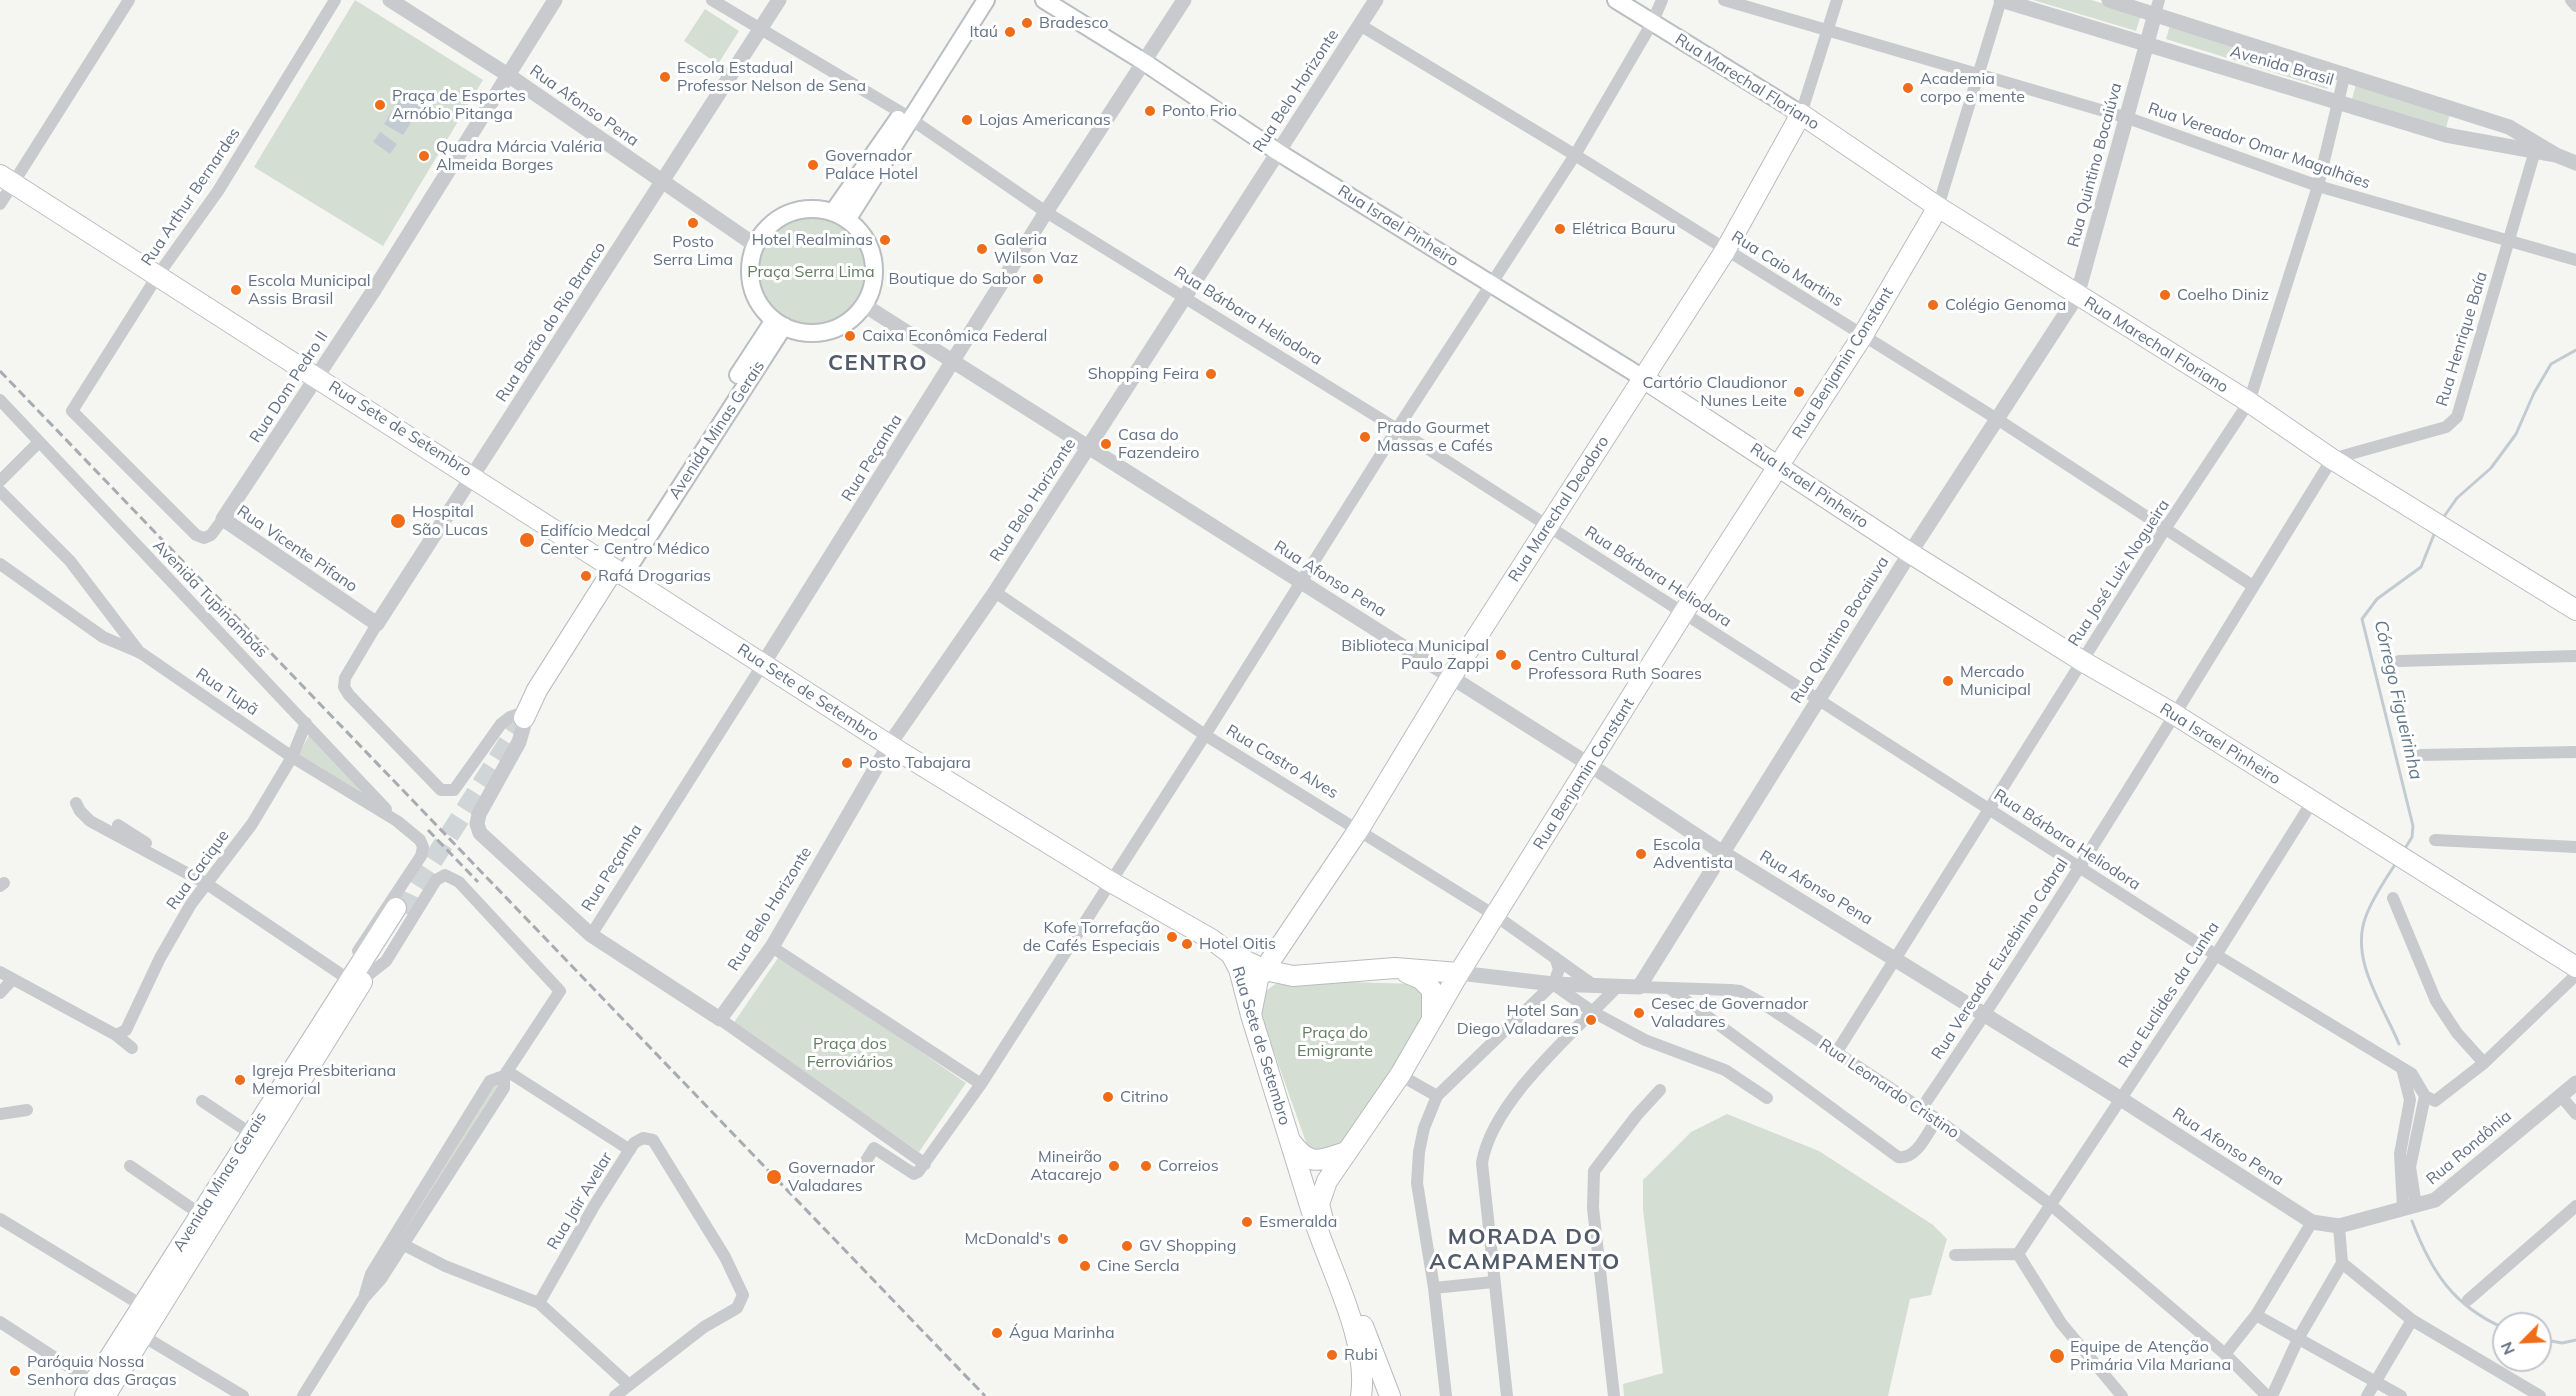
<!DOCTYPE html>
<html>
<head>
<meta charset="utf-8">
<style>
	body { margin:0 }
	#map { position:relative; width:2576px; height:1396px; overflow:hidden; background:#f5f6f2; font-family:Mulish,sans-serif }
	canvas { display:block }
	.north { position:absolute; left:2492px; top:1312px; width:60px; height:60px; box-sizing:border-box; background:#fff; border:2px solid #c1c6ce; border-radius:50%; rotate:246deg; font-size:16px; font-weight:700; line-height:24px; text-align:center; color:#637185 }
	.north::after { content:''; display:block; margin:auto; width:21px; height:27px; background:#ef6c19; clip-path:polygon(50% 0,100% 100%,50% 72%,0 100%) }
</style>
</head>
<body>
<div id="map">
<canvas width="2576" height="1396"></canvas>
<div class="north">N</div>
</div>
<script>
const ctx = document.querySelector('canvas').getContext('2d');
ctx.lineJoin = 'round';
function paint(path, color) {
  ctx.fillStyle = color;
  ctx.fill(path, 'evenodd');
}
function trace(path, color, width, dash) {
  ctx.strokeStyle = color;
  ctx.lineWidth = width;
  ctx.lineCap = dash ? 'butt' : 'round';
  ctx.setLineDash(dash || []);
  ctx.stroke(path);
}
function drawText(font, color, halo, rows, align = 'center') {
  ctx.font = font + ' Mulish,sans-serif';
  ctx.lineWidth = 6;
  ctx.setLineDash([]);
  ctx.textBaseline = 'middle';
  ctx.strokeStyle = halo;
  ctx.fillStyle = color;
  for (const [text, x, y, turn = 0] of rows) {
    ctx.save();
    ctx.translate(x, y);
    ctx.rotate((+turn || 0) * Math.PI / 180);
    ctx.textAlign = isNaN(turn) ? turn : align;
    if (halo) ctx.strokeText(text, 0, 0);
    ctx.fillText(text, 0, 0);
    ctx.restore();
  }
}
paint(new Path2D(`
	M355,0L483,80L383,246L254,167Z
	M2033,0H2091L2141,15L2136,31Z
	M705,9L739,31L718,64L684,41Z
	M2170,25L2332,75L2327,89L2166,39Z
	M2356,84L2450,113L2446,128L2352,99Z
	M757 272a54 54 0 1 1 108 0a54 54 0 1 1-108 0Z
	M311,732L385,810L297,757Z
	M780,955L966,1083L919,1152L733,1024Z
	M1285,980L1415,984L1430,1002L1419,1028L1346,1144L1337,1152L1311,1151L1307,1145L1259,1010C1261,993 1270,985 1285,980Z
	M494,1083L500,1084L378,1275Z
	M1727,1114L1819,1151L1933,1225L1947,1239L1931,1295L1910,1299L1888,1396H1624L1623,1384L1663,1373L1643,1210V1180L1691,1132Z`), '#d5ded3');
paint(new Path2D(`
	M404,92L423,104L403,135L384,124Z
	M380,132L397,144L390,154L373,142Z`), '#c3cbd2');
trace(new Path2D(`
	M2443,518L2457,498L2491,468L2516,434L2534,393L2551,364L2576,350
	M2404,850L2412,837L2413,826L2362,619L2377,599L2421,567L2435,532
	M2396,863C2385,880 2373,897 2366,916C2349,959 2383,1005 2399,1044
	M2412,1221C2431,1271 2453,1306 2504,1328
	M2540,1339L2562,1343L2576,1340`), '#c3cbd2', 3);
trace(new Path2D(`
	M404,913L416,887L524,718`), '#d0d5d7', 20, [20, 10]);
const secondary = new Path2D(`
	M1044,0L1144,62L1278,152L1643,378
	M1616,0L1801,114
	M750 271a62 62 0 1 1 124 0a62 62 0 1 1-124 0Z
	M833,212L898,119
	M847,220L986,0
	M738,375L774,320
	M623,576L784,326`);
const primary = new Path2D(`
	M0,175L889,745L1111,882L1211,939L1231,954L1239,969L1251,1015C1273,1085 1294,1155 1316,1225C1333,1275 1369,1343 1361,1396
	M1643,378L1910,553L2082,661L2174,714L2576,967
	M524,718L537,690L613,570
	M1231,954L1265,970L1293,976L1395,968L1459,973
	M1407,973L1421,979L1432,990V1019
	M1251,1015L1258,979L1359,829L1451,677L1725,251L1801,114L1938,207L2249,402L2332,459L2576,610
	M1291,1142C1310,1167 1319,1161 1346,1152
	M1323,1220L1319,1204L1327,1181L1400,1075L1459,973L1684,612L1863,335L1938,207
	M1363,1326L1390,1396
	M85,1396L396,908
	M105,1396L362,982`);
trace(secondary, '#babdc2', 20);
trace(primary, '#b8bbc0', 22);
trace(new Path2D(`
	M712,0L902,113L1046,212L1397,429L2216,955L2412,1074L2425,1096
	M1724,0L2128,118L2318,186L2576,260
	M2571,0L2576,6
	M2155,14L2159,0
	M1360,25L1575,155L1997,419L2253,586
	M1801,114L1837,0
	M0,204L129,0
	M1938,207L2001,0
	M0,400L386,809
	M0,481L38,443
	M0,491L70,561L140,653
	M223,519L211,535L204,538L196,535L72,411L158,275L218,191L335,0
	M0,564L103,637L141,653L292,757L397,821L420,840L423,847L421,856L358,951
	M995,592L1205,735L1496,916L1592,984
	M377,624L345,678L344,687L349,695L441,790H454L501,724L510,717L528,711
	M2399,661L2576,656
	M2421,755L2576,752
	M76,803L80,811L90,821L207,884L348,979
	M118,825L146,843
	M2435,840L2576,847
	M0,886L4,883
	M2393,898L2436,1001L2457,1033L2484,1063
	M591,935L763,664
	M772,947L981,1084
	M0,972L116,1035L132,1048
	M1553,984L1593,1012L1645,1040L1725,1070L1767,1098
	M1639,987L1731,990L1740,991L1762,1003L1937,1119L2051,1205L2225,1354L2267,1396
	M1669,988L1898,1157C1917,1160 1927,1133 1937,1119
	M0,993L12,980
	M720,1019L925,1164
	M116,1035L126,1030L160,958L191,904L252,824L292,757L306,723
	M1836,1053L2165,529L2249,402L2318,186L2345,73
	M2402,1068L2410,1100L2400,1154L2403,1208
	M507,1071L630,1150
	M1400,1075L1437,1096
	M2425,1096L2435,1101L2484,1063L2576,975
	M2561,1096L2576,1114
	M202,1101L256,1137
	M1921,1109C2066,897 2197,677 2332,459L2446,427L2457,417L2537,144
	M0,1114L27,1110
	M866,1161L874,1148L914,1174L918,1172L981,1084L1205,735L1397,429L1575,155L1652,23L1662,0
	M130,1166L200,1214
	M2416,1206L2410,1167L2425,1096
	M0,1219L143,1306
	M2339,1226L2342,1263L2412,1320L2540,1396
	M402,1244L445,1266L539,1303L629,1385
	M2018,1254L2216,955L2312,802
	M2018,1254L2061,1323L2122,1396
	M1955,1255L2018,1254
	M1434,1288L1493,1282
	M365,1294L371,1274L490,1081L504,1076
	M2468,1300L2576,1206
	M539,1303L594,1206L634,1143L643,1138L653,1140L725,1257L743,1295L737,1308L704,1327L615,1396
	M2256,1315L2401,1396
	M0,1322L94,1383
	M138,1333L243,1396
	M2225,1354L2256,1315L2312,1222
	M303,1396L364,1298L381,1279L504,1088V1076L560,991L459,882L445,875L436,880L386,961L363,979
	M1446,1396L1434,1288L1417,1183L1419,1152L1424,1128L1437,1096L1554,983L1559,969L1555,957
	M1507,1396L1482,1163C1492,1101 1575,1031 1618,986
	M1614,1396L1593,1208L1594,1171L1637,1115L1660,1090
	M2272,1396L2299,1337L2342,1263
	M2367,1396L2412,1320`), '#c8cace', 12);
trace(new Path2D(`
	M390,0L508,75L755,245
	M555,0L374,290L223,519L377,624L779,0
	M2001,0L2446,135L2556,155
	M2109,0L2509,127L2556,155L2576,163
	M864,305L1590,765L1723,853L2121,1099L2312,1222L2339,1226L2435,1200L2576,1083
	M763,664L1046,212L1184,0
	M528,711L519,742L479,814L477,824L480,833L591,935L720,1019L772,947L889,745L995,592L1376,0
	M1459,973L1553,984L1639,987L1910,553L2077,296L2155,14`), '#c8cace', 15);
trace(secondary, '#fff', 16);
trace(primary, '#fff', 20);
trace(new Path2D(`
	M0,371L985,1396
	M428,830L478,882`), '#a7abb2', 3, [9, 4.5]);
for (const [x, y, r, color] of [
	[1027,23,6,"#ef6c19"],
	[1010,32,6,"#ef6c19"],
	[665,77,6,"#ef6c19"],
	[1908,88,6,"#ef6c19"],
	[380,105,6,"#ef6c19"],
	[1150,111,6,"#ef6c19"],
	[967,120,6,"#ef6c19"],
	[424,156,6,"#ef6c19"],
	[813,165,6,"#ef6c19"],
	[693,223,6,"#ef6c19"],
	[1560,229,6,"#ef6c19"],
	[885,240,6,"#ef6c19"],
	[982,249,6,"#ef6c19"],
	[1038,279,6,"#ef6c19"],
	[236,290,6,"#ef6c19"],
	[2165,295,6,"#ef6c19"],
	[1933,305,6,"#ef6c19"],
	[850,336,6,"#ef6c19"],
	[1211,374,6,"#ef6c19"],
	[1799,392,6,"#ef6c19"],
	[1365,437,6,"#ef6c19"],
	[1106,444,6,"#ef6c19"],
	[398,521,8,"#ef6c19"],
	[527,540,8,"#ef6c19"],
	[586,576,6,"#ef6c19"],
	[1501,655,6,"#ef6c19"],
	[1516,665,6,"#ef6c19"],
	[1948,681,6,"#ef6c19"],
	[847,763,6,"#ef6c19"],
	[1641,854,6,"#ef6c19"],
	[1172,937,6,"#ef6c19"],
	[1187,944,6,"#ef6c19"],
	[1639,1013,6,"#ef6c19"],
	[1591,1020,6,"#ef6c19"],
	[240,1080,6,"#ef6c19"],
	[1108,1097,6,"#ef6c19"],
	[1114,1166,6,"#ef6c19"],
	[1146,1166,6,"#ef6c19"],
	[774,1177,8,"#ef6c19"],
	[1247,1222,6,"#ef6c19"],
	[1063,1239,6,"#ef6c19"],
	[1127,1246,6,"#ef6c19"],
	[1085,1266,6,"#ef6c19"],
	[997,1333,6,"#ef6c19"],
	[1332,1355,6,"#ef6c19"],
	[2057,1356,8,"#ef6c19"],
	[15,1371,6,"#ef6c19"]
]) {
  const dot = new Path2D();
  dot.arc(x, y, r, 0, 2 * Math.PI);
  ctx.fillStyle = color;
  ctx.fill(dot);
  trace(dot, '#fff', 2);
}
drawText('16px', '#637185', '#fff', [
	["Bradesco",1039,23],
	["Itaú",998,32,"right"],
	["Escola Estadual",677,68],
	["Professor Nelson de Sena",677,86],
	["Academia",1920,79],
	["corpo e mente",1920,97],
	["Praça de Esportes",392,96],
	["Arnóbio Pitanga",392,114],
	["Ponto Frio",1162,111],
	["Lojas Americanas",979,120],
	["Quadra Márcia Valéria",436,147],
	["Almeida Borges",436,165],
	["Governador",825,156],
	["Palace Hotel",825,174],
	["Elétrica Bauru",1572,229],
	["Hotel Realminas",873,240,"right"],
	["Galeria",994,240],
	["Wilson Vaz",994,258],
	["Posto",693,242,"center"],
	["Serra Lima",693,260,"center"],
	["Boutique do Sabor",1026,279,"right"],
	["Escola Municipal",248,281],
	["Assis Brasil",248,299],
	["Coelho Diniz",2177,295],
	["Colégio Genoma",1945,305],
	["Caixa Econômica Federal",862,336],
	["Shopping Feira",1199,374,"right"],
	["Cartório Claudionor",1787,383,"right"],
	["Nunes Leite",1787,401,"right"],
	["Prado Gourmet",1377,428],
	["Massas e Cafés",1377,446],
	["Casa do",1118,435],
	["Fazendeiro",1118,453],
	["Hospital",412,512],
	["São Lucas",412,530],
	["Edifício Medcal",540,531],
	["Center - Centro Médico",540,549],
	["Rafá Drogarias",598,576],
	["Biblioteca Municipal",1489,646,"right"],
	["Paulo Zappi",1489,664,"right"],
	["Centro Cultural",1528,656],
	["Professora Ruth Soares",1528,674],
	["Mercado",1960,672],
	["Municipal",1960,690],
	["Posto Tabajara",859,763],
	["Escola",1653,845],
	["Adventista",1653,863],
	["Kofe Torrefação",1160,928,"right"],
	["de Cafés Especiais",1160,946,"right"],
	["Hotel Oitis",1199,944],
	["Cesec de Governador",1651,1004],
	["Valadares",1651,1022],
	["Hotel San",1579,1011,"right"],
	["Diego Valadares",1579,1029,"right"],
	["Igreja Presbiteriana",252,1071],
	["Memorial",252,1089],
	["Citrino",1120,1097],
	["Mineirão",1102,1157,"right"],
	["Atacarejo",1102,1175,"right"],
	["Correios",1158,1166],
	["Governador",788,1168],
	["Valadares",788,1186],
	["Esmeralda",1259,1222],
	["McDonald's",1051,1239,"right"],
	["GV Shopping",1139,1246],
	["Cine Sercla",1097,1266],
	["Água Marinha",1009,1333],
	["Equipe de Atenção",2070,1347],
	["Primária Vila Mariana",2070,1365],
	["Rubi",1344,1355],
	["Paróquia Nossa",27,1362],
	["Senhora das Graças",27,1380]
], 'left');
drawText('16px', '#637185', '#fff', [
	["Avenida Brasil",2282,66,16],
	["Rua Marechal Floriano",1747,82,32],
	["Rua Belo Horizonte",1296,91,-57],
	["Rua Afonso Pena",584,106,35],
	["Rua Vereador Omar Magalhães",2259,146,19],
	["Rua Quintino Bocaiúva",2095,165,-75],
	["Rua Arthur Bernardes",191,197,-56],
	["Rua Israel Pinheiro",1398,226,32],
	["Rua Caio Martins",1787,269,32],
	["Rua Bárbara Heliodora",1248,316,32],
	["Rua Barão do Rio Branco",551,322,-57],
	["Rua Henrique Baía",2462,339,-73],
	["Rua Marechal Floriano",2156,345,32],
	["Rua Benjamin Constant",1843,363,-58],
	["Rua Dom Pedro II",289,387,-57],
	["Rua Sete de Setembro",400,429,32],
	["Avenida Minas Gerais",717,430,-57],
	["Rua Peçanha",872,458,-58],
	["Rua Israel Pinheiro",1809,486,34],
	["Rua Belo Horizonte",1033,500,-57],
	["Rua Marechal Deodoro",1559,509,-57],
	["Rua Vicente Pifano",297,549,34],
	["Rua José Luiz Nogueira",2119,573,-57],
	["Rua Bárbara Heliodora",1658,577,33],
	["Rua Afonso Pena",1330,579,32],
	["Avenida Tupinambás",210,599,46],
	["Rua Quintino Bocaiuva",1840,630,-58],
	["Rua Tupã",227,692,34],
	["Rua Sete de Setembro",808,693,33],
	["Rua Israel Pinheiro",2220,744,32],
	["Rua Castro Alves",1282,762,31],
	["Rua Benjamin Constant",1584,774,-58],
	["Rua Bárbara Heliodora",2067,840,33],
	["Rua Peçanha",612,868,-58],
	["Rua Cacique",198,870,-54],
	["Rua Afonso Pena",1816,888,31],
	["Rua Belo Horizonte",770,909,-58],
	["Rua Vereador Euzebinho Cabral",2000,959,-57],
	["Rua Euclides da Cunha",2169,995,-57],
	["Rua Sete de Setembro",1261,1046,73],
	["Rua Leonardo Cristino",1889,1089,34],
	["Rua Afonso Pena",2228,1147,33],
	["Rua Rondônia",2469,1148,-40],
	["Avenida Minas Gerais",220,1182,-58],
	["Rua Jair Avelar",580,1201,-59]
]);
drawText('16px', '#637c62', '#fff', [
	["Praça Serra Lima",811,272],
	["Praça do",1335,1033],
	["Emigrante",1335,1051],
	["Praça dos",850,1044],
	["Ferroviários",850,1062]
]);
drawText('italic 18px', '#63798a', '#fff', [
	["Córrego Figueirinha",2398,700,77]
]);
ctx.letterSpacing = '1.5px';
drawText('bold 22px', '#515b6a', '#fff', [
	["CENTRO",878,363],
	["MORADA DO",1525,1237],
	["ACAMPAMENTO",1525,1262]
]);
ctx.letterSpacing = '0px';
</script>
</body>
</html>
